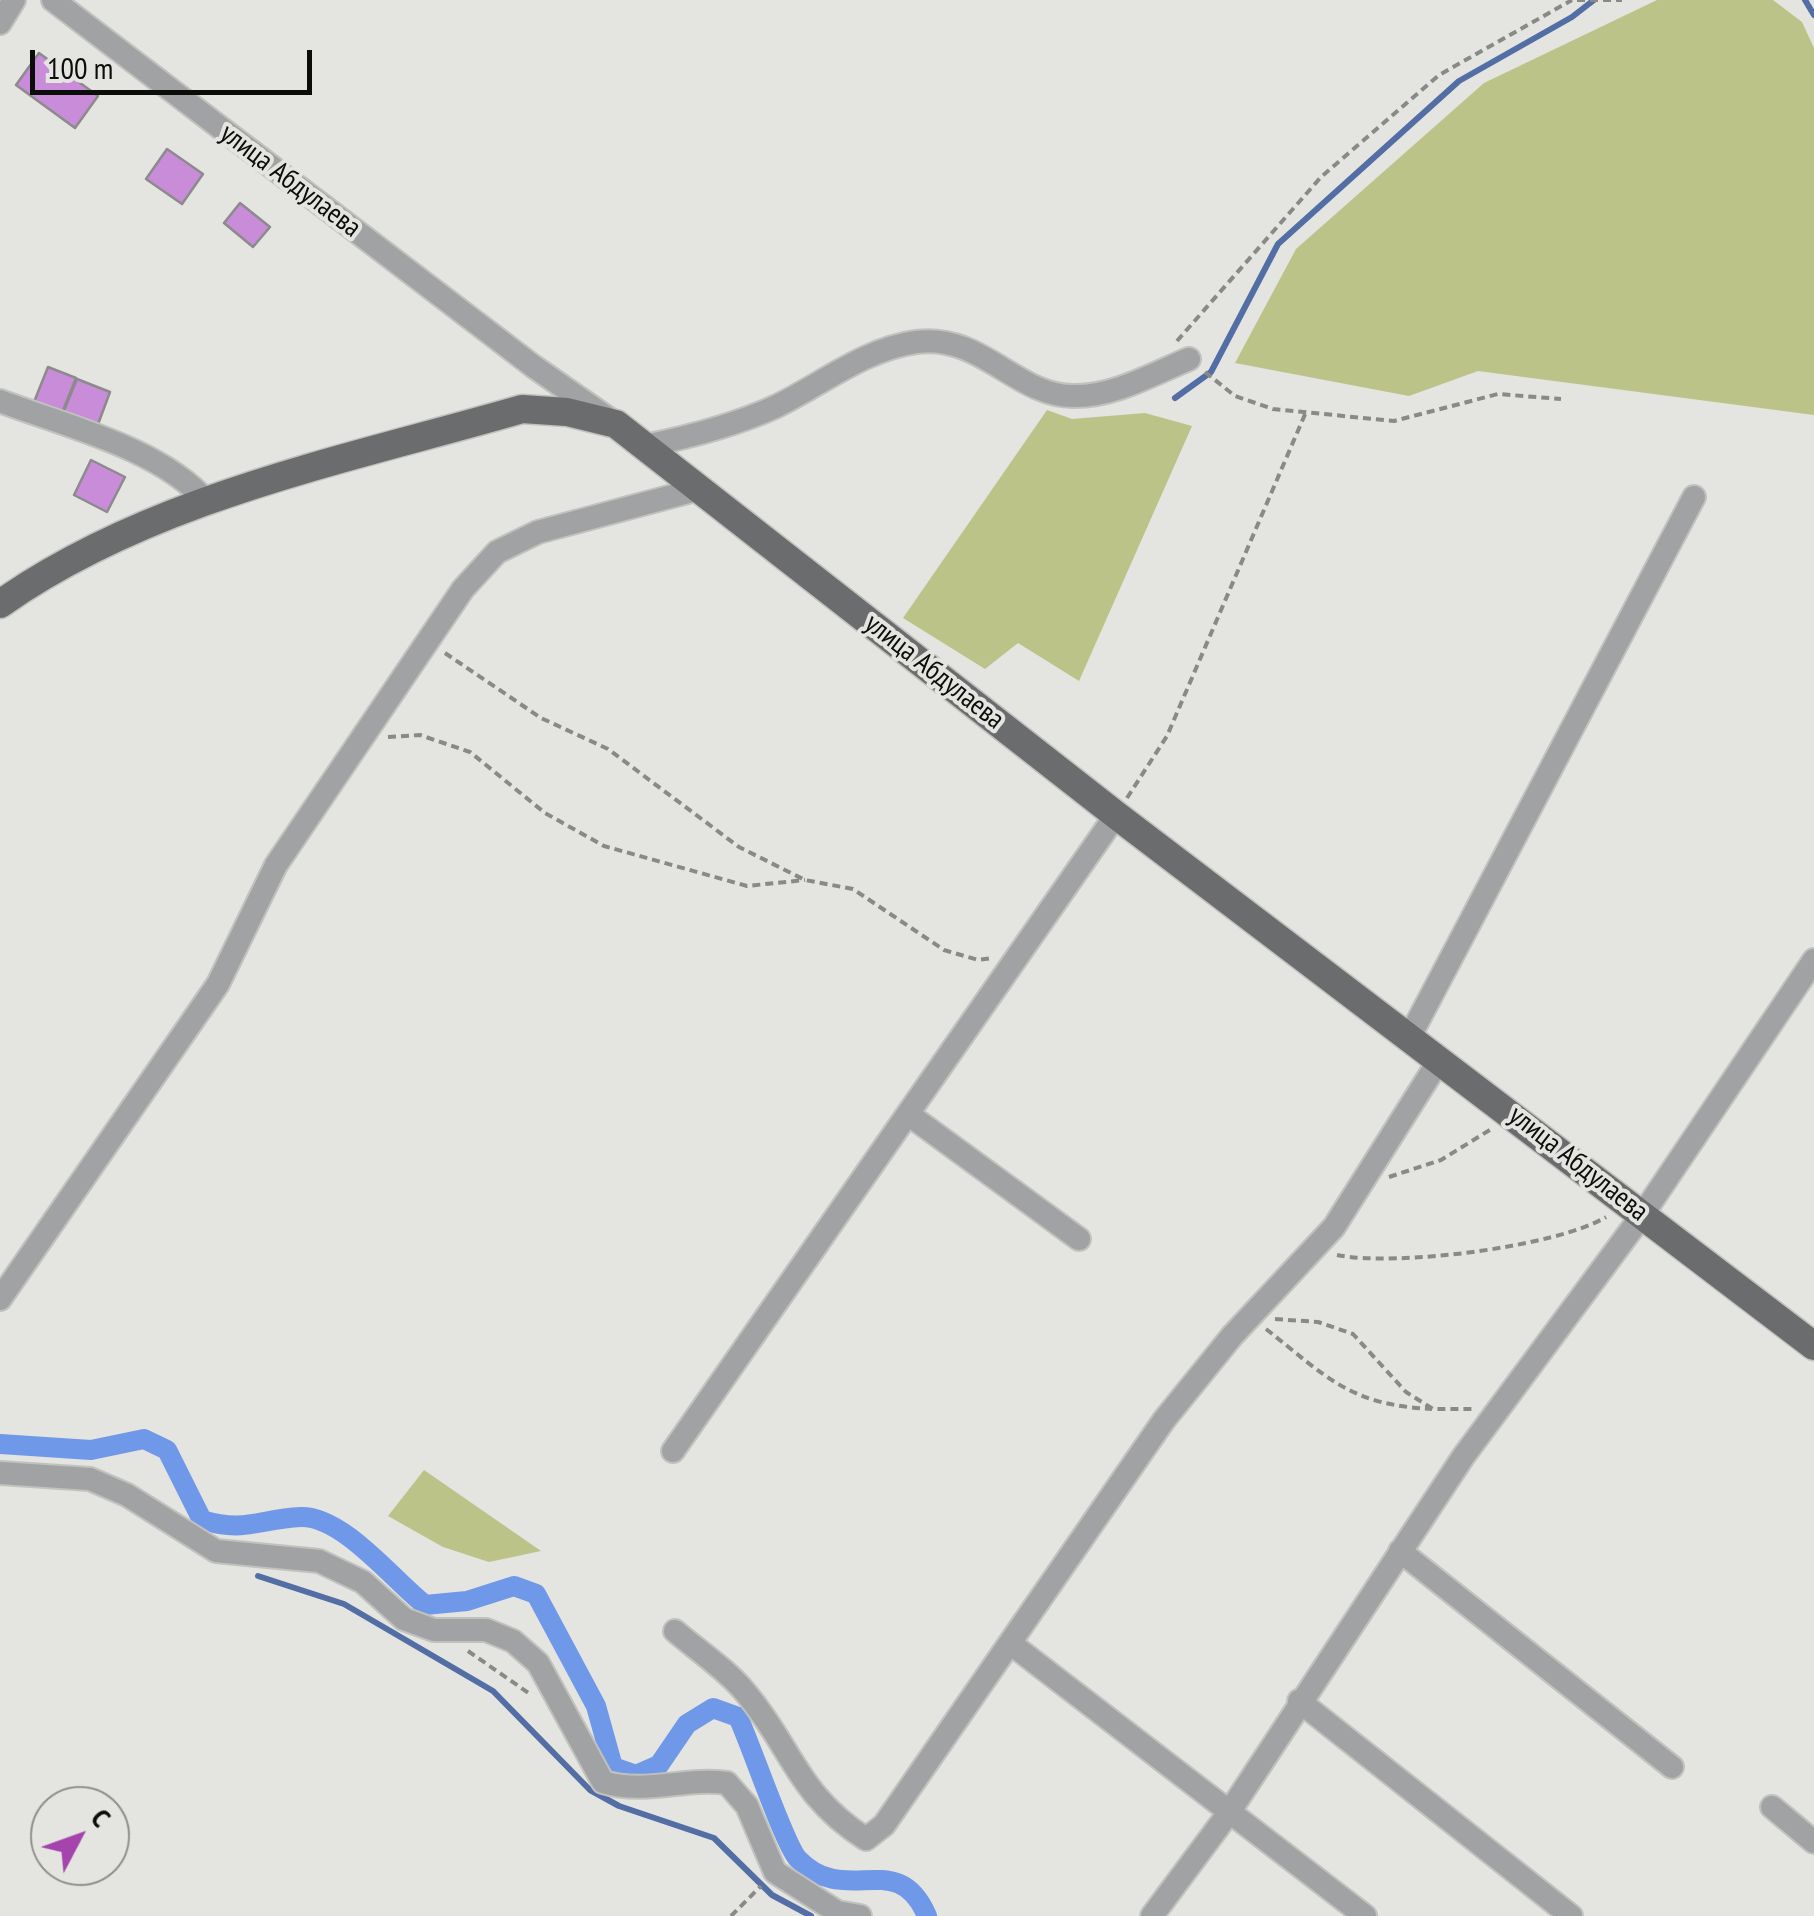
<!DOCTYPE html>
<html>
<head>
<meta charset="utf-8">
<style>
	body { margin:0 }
	#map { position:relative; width:1814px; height:1916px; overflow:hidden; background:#e4e4e0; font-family:"PT Sans Narrow",sans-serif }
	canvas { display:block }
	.north { position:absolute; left:30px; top:1786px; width:100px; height:100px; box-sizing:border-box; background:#e4e4e0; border:2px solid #8e8e8a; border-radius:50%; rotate:49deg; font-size:28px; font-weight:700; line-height:40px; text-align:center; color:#0c0c0a }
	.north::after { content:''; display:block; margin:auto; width:35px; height:45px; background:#a444ac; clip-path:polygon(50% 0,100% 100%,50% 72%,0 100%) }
	.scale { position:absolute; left:30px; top:50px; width:282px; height:45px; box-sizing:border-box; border:5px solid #0c0c0a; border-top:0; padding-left:12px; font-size:30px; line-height:35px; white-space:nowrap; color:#0c0c0a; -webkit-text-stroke:8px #e4e4e0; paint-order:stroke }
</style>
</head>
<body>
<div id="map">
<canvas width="1814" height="1916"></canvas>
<div class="north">С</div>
<div class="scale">100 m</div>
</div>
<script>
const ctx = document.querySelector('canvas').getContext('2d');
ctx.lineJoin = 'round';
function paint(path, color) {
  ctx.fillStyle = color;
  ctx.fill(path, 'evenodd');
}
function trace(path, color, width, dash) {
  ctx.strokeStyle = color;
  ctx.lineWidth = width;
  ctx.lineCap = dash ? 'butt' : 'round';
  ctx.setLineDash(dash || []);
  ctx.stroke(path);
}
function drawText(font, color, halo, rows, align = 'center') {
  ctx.font = font + ' "PT Sans Narrow",sans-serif';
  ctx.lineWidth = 8;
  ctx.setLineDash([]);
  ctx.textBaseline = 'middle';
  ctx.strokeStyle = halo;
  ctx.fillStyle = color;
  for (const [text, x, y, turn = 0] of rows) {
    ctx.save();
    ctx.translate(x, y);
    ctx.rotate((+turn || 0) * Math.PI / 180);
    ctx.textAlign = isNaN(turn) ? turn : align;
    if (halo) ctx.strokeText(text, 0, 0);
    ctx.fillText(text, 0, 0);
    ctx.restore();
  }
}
paint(new Path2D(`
	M1657,0H1773L1802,22L1814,48V415L1478,371L1409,396L1235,363L1296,249L1484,83Z
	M1047,410L1072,419L1145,413L1192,426L1079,681L1018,643L985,669L903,618Z
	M424,1470L541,1551L489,1562L443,1547L388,1516Z`), '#bcc388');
trace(new Path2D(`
	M1805,0L1814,15
	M1175,398L1211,372L1278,244L1459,81L1572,17L1594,0
	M258,1576L344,1604L493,1691L590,1790L619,1806L714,1838L772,1895L811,1916`), '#526ea5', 6);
trace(new Path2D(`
	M0,1444L91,1450L144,1439L167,1450L202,1520C246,1533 259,1519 301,1517C343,1516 393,1580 425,1605L467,1601L514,1586L536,1594L596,1706L613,1767L636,1775L659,1765L687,1724L713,1708L738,1717C750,1742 785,1846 798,1859C846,1909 897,1846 927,1916`), '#7098e8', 20);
const building = new Path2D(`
	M39,53L98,96L75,128L16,85Z
	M167,149L203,174L182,204L146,179Z
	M240,203L270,227L253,247L224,223Z
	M48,367L76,378L62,413L34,402Z
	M77,379L110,392L97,427L63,413Z
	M91,460L125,477L107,512L74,495Z`);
paint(building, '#c98cd9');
trace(building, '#8c8a8d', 2.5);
const minor = new Path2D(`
	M53,0L533,366L609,419
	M0,23L14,0
	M0,401C65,426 160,448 206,501
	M645,446C689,437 736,425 777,406C822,384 865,349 916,342C981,333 1016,396 1073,396C1113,397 1153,374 1189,359
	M1410,1036L1694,497
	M908,1114L1079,1239
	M0,1299L218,984L276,865L463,589L497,552L538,532L699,489
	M673,1451L1116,815
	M0,1473L90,1479L127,1495L216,1551L319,1561L363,1582L404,1619L434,1630H486L513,1641L538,1663L603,1782C646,1795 684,1777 727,1783L747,1806L775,1872L837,1912L860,1916
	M1400,1551L1672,1767
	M675,1631C697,1650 726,1669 745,1692C792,1747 797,1795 866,1839L884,1825L1164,1420L1232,1336L1334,1227L1440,1059
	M1010,1643L1365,1916
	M1299,1701L1571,1916
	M1772,1807L1814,1842
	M1152,1916L1228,1814L1463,1457L1643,1214L1814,960`);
const major = new Path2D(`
	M0,604C152,497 346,460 522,409L567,412L616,424L1116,815L1814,1346`);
trace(minor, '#c1c1be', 26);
trace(major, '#c1c1be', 31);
trace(new Path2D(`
	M1577,0H1622
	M1177,341L1321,177L1439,75L1572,0
	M1205,372L1235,396L1273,409L1394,421L1498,394L1561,399
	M445,653L541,718L608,749L739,847L805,880L853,889L944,950L978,960L992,958
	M388,737L420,735L470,752L545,813L604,846L747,886L805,880
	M1127,798L1167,736L1306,412
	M1389,1177L1441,1160L1493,1128
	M1337,1255C1395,1267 1556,1247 1606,1217
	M1275,1319L1318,1322L1353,1334L1406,1392L1433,1409H1472
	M1266,1329C1327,1377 1349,1405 1432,1409
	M468,1651L530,1694
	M731,1916L761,1886`), '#898985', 4, [8, 5]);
trace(minor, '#a1a2a4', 22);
trace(major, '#6a6c6e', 28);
drawText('28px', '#0c0c0a', '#e4e4e0', [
	["улица Абдулаева",290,181,37],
	["улица Абдулаева",934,672,38],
	["улица Абдулаева",1578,1164,38]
]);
</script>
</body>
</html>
